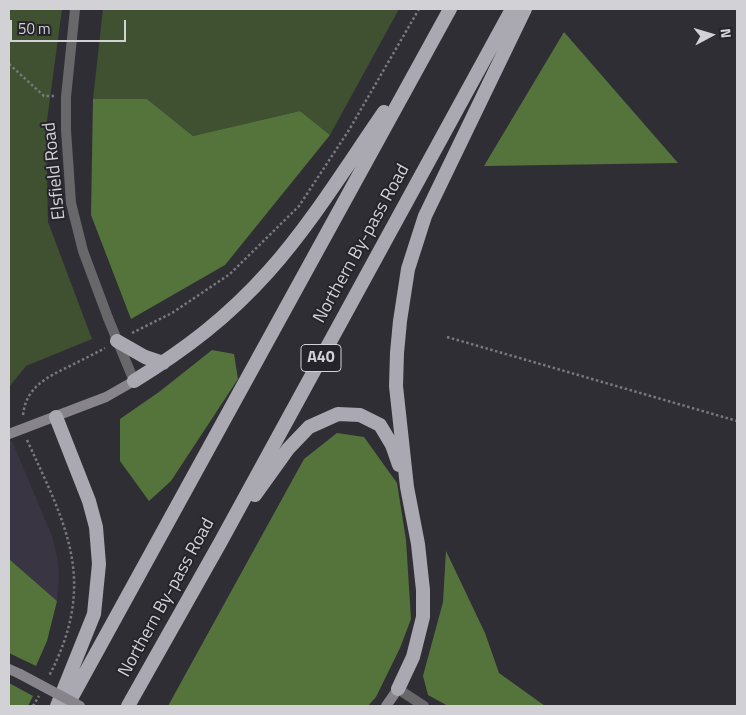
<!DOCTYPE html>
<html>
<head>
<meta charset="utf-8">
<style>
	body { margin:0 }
	#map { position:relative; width:746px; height:715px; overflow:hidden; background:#302e35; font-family:"Titillium Web",sans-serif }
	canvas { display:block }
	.frame { position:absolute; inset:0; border:10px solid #d2d1d6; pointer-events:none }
	.north { position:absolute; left:686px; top:10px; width:50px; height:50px; -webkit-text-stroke:4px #26242b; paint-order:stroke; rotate:84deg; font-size:14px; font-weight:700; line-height:20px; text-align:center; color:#d2d1d6 }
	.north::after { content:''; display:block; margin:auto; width:18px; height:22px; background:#d2d1d6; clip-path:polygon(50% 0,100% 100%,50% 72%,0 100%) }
	.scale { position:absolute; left:10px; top:20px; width:116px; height:22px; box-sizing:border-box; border:2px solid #d2d1d6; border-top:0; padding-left:6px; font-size:15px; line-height:18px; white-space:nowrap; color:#d2d1d6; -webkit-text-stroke:4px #26242b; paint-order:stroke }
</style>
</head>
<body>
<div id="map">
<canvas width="746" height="715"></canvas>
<div class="frame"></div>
<div class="north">N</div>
<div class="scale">50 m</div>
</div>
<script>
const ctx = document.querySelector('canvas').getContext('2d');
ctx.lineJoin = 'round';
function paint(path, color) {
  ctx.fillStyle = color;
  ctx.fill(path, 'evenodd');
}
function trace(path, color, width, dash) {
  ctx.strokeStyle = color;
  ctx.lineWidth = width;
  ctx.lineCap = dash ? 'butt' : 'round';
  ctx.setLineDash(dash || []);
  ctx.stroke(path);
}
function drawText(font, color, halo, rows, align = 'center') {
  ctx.font = font + ' "Titillium Web",sans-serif';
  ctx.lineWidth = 4;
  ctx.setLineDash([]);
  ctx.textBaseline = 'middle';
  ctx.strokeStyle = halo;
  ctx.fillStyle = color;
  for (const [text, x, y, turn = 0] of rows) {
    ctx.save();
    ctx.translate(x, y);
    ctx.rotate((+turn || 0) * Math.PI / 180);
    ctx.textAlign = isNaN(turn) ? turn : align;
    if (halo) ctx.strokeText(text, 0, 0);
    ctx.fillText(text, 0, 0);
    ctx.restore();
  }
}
paint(new Path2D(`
	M12,441L52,536L57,557L59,574L57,601L9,559V442Z`), '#393542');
paint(new Path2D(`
	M9,9H62L46,128L48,222L92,339L26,366L9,387Z
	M103,9H399L330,135L300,111L193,136L147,99H93Z`), '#3f5131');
paint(new Path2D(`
	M564,32L678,163L484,166Z
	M93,99H147L193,136L300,111L330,135L225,265L131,319L91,215Z
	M212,350L234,354L238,379L171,481L149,501L120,461V419L159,392Z
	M337,433L364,437L397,483L406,540L411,619L400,648L376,697L368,706H168L304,459Z
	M446,551L485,633L499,673L545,706H448L428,695L423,676L443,602Z
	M9,559L57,601L47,641L36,666L9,653Z
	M9,683L33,696L28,706H9Z`), '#54743b');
trace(new Path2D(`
	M9,64L44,96H54
	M132,333L172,313L230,274L299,206L349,130L419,9
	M447,337L737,421
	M23,415C26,387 47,377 70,366C82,360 94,354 105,348
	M27,440C67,527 98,582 49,676
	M33,706L39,696`), '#79787e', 2.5, [2.5, 2.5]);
trace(new Path2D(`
	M75,9L66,97V130L71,203L83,251L108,318L134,381`), '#68676a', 10);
trace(new Path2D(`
	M398,689L424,706`), '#68676a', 10);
trace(new Path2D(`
	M9,434L106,397L134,381
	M9,669L20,674
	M386,706L398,689`), '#87858b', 10);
trace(new Path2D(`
	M117,341L145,357L163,363
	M134,381C186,349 228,317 269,271C311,224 348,164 384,112
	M56,417L89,501L96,527L99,564L94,614L57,706
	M255,495L288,449L309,427L338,414L360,415L380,425L392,445L399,465
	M398,689L413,657L423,617V590L418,544L407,487L396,386L397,353L400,321L408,269L425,216L525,9
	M67,706L450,9
	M128,706L220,543L512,9`), '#aaa8b0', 14);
trace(new Path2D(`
	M20,674L80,706`), '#87858b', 10);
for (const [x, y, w] of [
	[321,358,40]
]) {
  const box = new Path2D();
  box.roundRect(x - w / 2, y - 13.5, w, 27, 4);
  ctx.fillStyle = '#26242b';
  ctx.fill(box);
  trace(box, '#d2d1d6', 1);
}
drawText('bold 16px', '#d2d1d6', null, [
	["A40",321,358]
]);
drawText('18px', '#d2d1d6', '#26242b', [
	["Elsfield Road",55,171,-96],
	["Northern By-pass Road",362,244,-61],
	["Northern By-pass Road",167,598,-61]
]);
</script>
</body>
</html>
